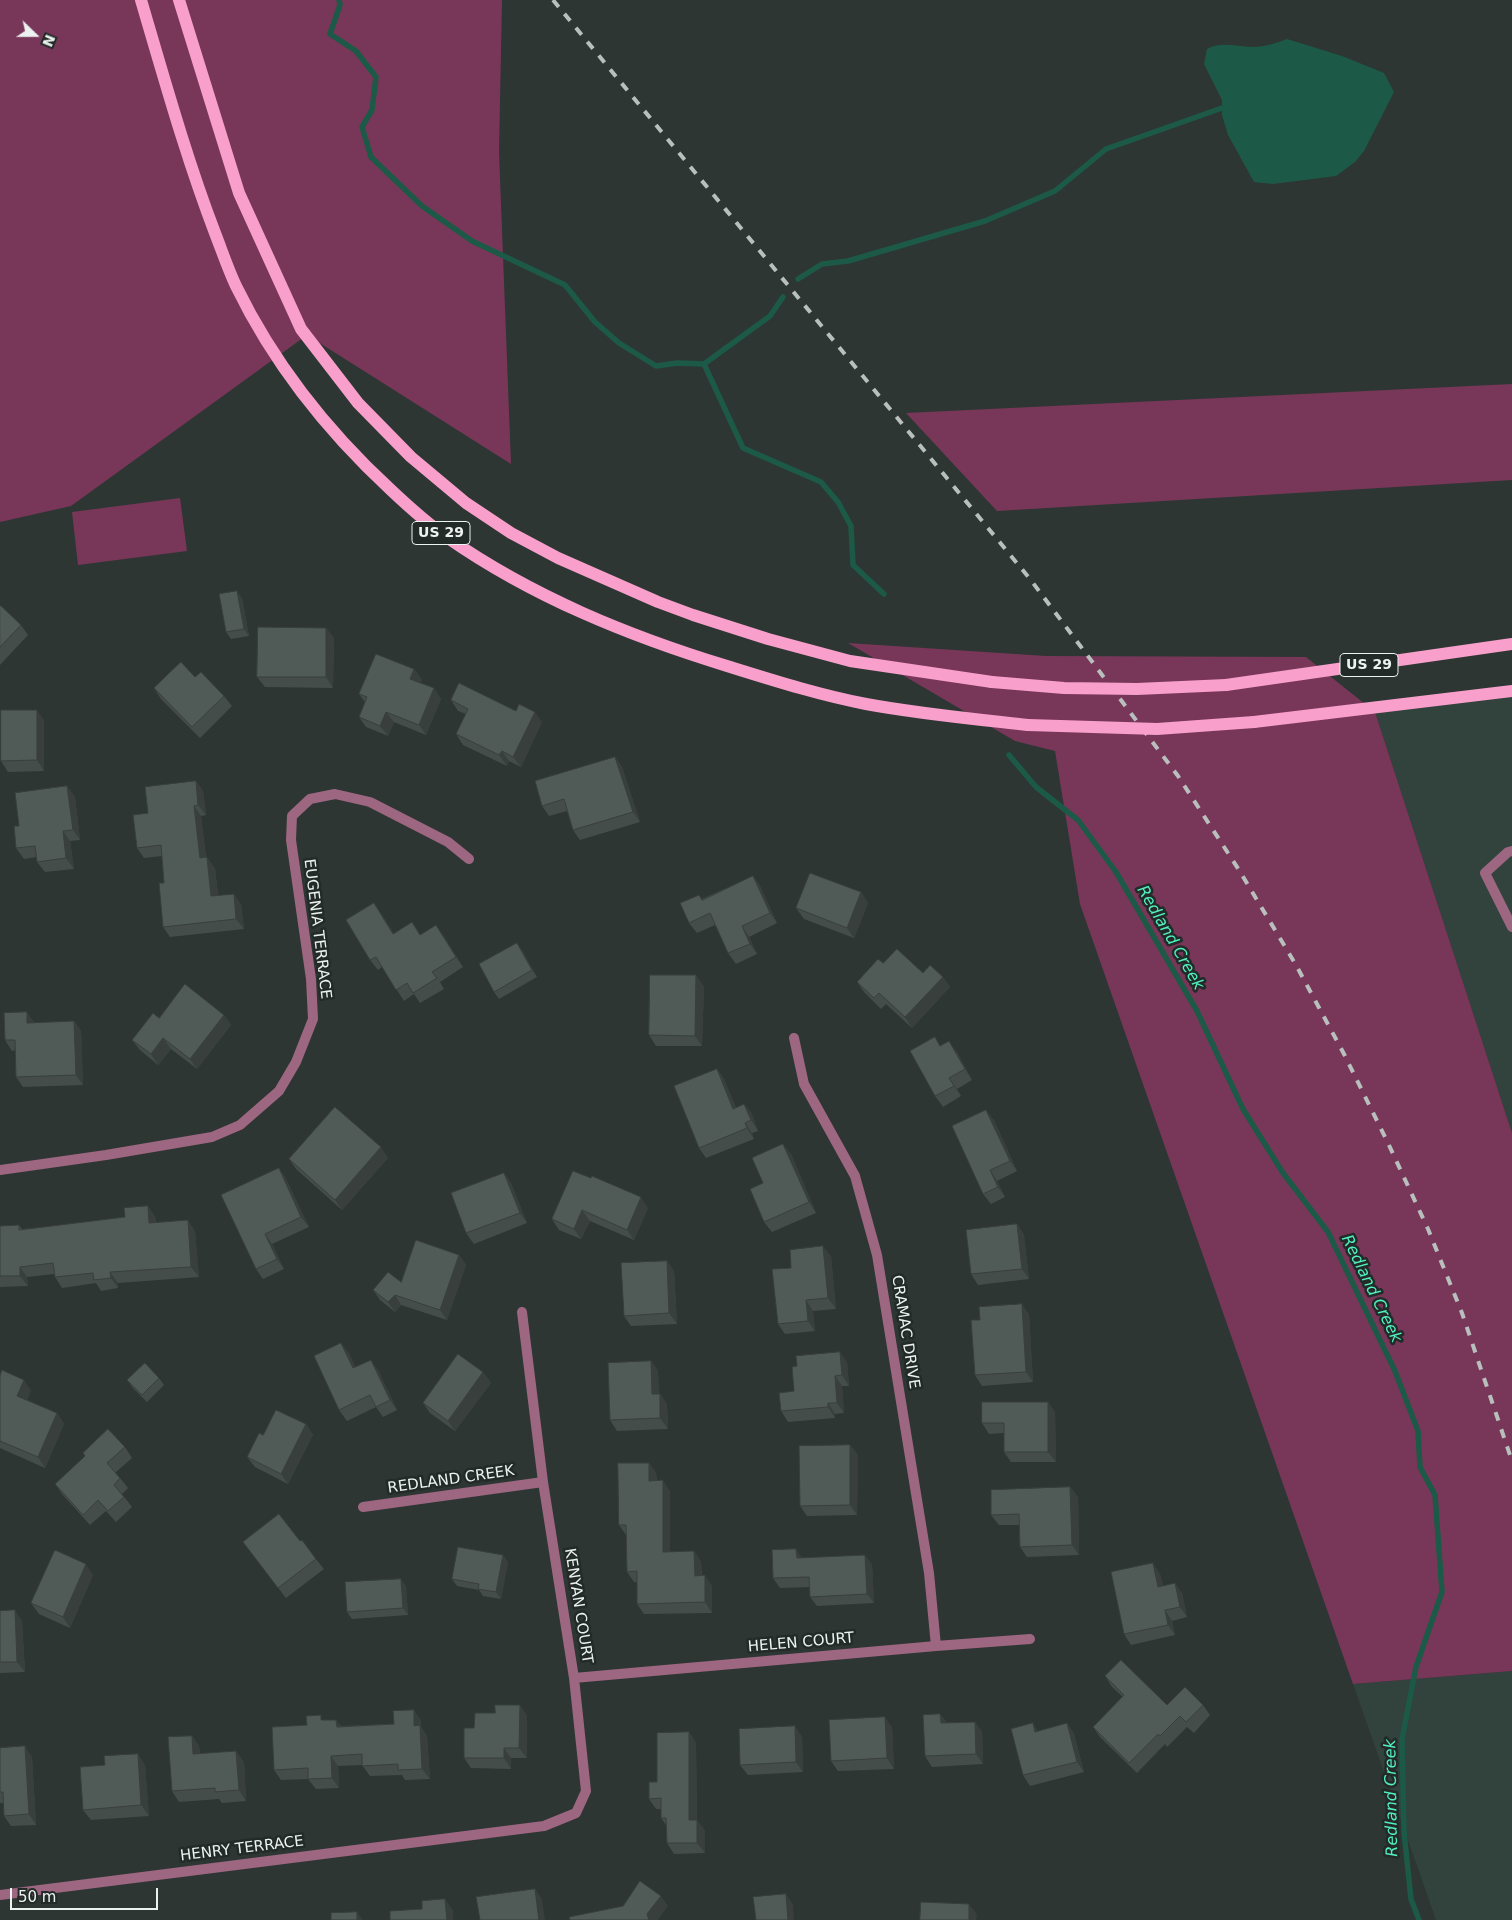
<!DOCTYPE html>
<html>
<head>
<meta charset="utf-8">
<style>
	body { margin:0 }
	#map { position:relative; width:1512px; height:1920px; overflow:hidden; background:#2d3632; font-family:"DejaVu Sans",sans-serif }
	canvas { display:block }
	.north { position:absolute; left:10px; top:10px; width:50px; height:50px; -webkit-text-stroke:4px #232b28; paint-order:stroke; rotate:112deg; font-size:14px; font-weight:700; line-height:20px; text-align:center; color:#ecf2f0 }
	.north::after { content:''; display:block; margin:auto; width:18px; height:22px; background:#ecf2f0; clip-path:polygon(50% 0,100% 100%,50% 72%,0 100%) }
	.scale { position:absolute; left:10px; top:1888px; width:148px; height:22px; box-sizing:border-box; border:2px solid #ecf2f0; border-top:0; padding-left:6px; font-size:15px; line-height:18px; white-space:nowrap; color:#ecf2f0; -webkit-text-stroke:4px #232b28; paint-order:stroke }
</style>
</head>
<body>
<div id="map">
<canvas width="1512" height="1920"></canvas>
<div class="north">N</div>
<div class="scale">50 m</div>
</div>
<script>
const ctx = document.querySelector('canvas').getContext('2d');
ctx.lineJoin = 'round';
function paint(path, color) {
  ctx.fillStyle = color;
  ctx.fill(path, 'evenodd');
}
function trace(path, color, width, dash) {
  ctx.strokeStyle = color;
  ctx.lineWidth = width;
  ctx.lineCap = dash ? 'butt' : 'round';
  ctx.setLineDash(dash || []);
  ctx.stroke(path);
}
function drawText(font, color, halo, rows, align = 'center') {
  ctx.font = font + ' "DejaVu Sans",sans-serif';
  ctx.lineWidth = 5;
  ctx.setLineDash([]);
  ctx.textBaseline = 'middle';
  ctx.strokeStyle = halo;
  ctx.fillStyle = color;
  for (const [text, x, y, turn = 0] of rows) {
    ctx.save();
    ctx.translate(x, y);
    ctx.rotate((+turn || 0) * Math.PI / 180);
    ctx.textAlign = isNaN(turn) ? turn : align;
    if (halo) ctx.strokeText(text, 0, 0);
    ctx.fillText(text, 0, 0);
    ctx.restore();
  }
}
paint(new Path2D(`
	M1512,691V1133L1375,712Z
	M1512,1671V1920H1436L1353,1684Z`), '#32423c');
paint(new Path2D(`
	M0,0H502L499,152L511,464L307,335L71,506L0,522Z
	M1512,384V480L997,511L906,413Z
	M180,498L187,551L78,565L72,512Z
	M848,643L1046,656L1306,657L1375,712L1512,1133V1671L1353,1684L1080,904L1055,751L1015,741Z`), '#783759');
paint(new Path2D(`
	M1287,39L1342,56L1384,73L1394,92L1364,151L1355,162L1336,176L1273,184L1254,182L1228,135L1222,115V100L1204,64L1207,49C1220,41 1237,47 1253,47C1265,47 1276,43 1287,39Z`), '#1c5a47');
trace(new Path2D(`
	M339,0L340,5L330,34L356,51L376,77L372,110L362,127L371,157L422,206L472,241L565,285L595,322L619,343L656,366L677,363L704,364
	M798,279L822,264L848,261L985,221L1055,191L1106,149L1222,108
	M704,364L743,448L821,482L838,502L851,526L853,565L884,594
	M704,364L770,316L783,297
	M1009,755L1036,787L1078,820L1116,872L1197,1011L1243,1109L1283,1173L1328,1232L1395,1371L1418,1431L1420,1467L1435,1495L1442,1592L1416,1667L1402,1739L1404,1832L1411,1899L1419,1920`), '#1c5a47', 5.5);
trace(new Path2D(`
	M1512,851L1508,852L1485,873L1512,927
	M794,1038L804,1084L855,1176L877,1255L929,1573L936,1646
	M0,1170L106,1155L212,1137L240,1125L279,1091L296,1062L313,1019L311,979L291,840L292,816L310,799L335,794L370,802L448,842L469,859
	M363,1507L543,1482
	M574,1678L936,1646L1030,1639
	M0,1895L544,1826L576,1813L586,1791L574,1678L543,1482L522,1312`), '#9d6681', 10);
trace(new Path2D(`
	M141,0C164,78 186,157 215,233C222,251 228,269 236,286C274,364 327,431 391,490C409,507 428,524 448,538C533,597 629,636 727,666C772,680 819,695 866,704C920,714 974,719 1028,725
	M179,0L239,193L301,329L358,403L411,457L466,503L511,533L558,558L658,602L693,615L768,639L850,661L992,682
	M1226,685L1512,644
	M1254,722L1512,691`), '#f99fcb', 12);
trace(new Path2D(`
	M553,0L1030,579L1178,776L1239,870L1296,965L1344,1054L1388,1143L1428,1229L1462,1313L1512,1461`), '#b8bfbd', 4, [9, 9]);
trace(new Path2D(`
	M992,682L1064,688L1137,689L1226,685
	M1028,725L1157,729L1254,722`), '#f99fcb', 12);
paint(new Path2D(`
	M242,598L249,636L231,639L226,632Z
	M0,605L21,625L28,635L0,665Z
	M326,628L334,638L333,688L265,687L257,677Z
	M414,669L422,680L420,683L434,688L441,699L426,735L394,722L388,736L366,727L359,717L365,702L359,694Z
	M195,677L224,696L232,706L200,738L161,699L154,688Z
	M451,700L516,711L542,722L521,767L509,761L507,766L463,745L456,734L466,714L458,711Z
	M44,720V771L8,772L1,761Z
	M615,757L622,767L640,822L580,840L573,830L567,811L549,816L542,806Z
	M196,781L203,791L206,815L201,816L206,857L215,868L218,895L241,904L244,929L170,937L163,927L164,883L162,856L144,858L137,848L148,813Z
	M67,786L75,797L80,840L70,841L74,869L45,872L37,862V857L24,859L16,848L19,826Z
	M753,876L760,886L777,923L749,937L757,954L736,964L728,953L715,925L697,933L689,923L702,899Z
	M861,892L868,903L854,938L804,919L796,908Z
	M374,903L394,934L443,935L463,967L440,982L444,989L420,1003L414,994L404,1001L382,967L378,970L370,960Z
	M522,950L537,977L499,999L494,992Z
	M883,963L923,973L943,977L950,987L912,1028L886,1004L881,1009L864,992L857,982Z
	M704,986L702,1046H656L649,1035Z
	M224,1015L231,1025L197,1069L171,1049L158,1065L140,1050L132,1040L159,1018Z
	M74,1021L81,1031L83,1085L23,1087L16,1077L15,1050L12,1051L5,1040L34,1023Z
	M941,1046L957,1052L972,1080L957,1089L961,1096L943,1107L935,1096Z
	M717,1069L724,1079L736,1108L744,1104L752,1114L758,1131L752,1133L754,1139L706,1158L699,1148Z
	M994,1120L1017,1171L997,1181L1005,1197L991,1204L983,1194Z
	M791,1154L816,1213L772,1232L764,1222Z
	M388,1158L342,1210L296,1169L289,1159Z
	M279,1168L286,1179L309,1227L272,1244L284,1269L263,1279L256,1269Z
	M573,1171L648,1208L634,1240L590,1221L581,1239L559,1230L552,1219Z
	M504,1173L511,1183L527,1223L474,1244L466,1233Z
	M155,1216L156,1223L195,1231L199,1277L118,1283V1288L101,1291L96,1283L62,1288L55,1277L54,1274L27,1277L28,1286L0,1287V1226L19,1225L22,1229Z
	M1017,1224L1024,1235L1029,1279L978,1285L971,1274Z
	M459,1255L466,1265L447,1320L401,1305L395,1312L380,1300L373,1290L401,1282Z
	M831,1256L836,1309L813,1311L815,1331L785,1334L778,1324L791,1268Z
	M667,1261L674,1271L677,1324L631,1326L624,1316Z
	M1029,1314L1033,1382L982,1386L975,1375Z
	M349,1353L355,1367L378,1370L397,1410L383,1417L376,1407L347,1421L339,1410Z
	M651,1361L658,1371L659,1394H660L667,1404L668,1429L617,1431L610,1420Z
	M847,1362L849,1386H842L844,1413L835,1414V1418L788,1422L781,1411L794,1391Z
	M483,1372L491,1383L455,1431L430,1413L423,1403Z
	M0,1376L31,1390L27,1400L57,1413L64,1424L45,1468L0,1448Z
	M159,1378L164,1385L147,1402L132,1387L127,1380Z
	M1048,1402L1055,1412L1056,1462H1011L1004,1452V1433L989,1434L982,1423Z
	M306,1424L313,1435L288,1484L255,1467L247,1457L263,1435Z
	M850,1445L858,1455L857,1515L807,1516L800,1506Z
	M125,1447L132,1458L115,1473L120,1478L128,1488L122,1494L132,1507L116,1522L106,1511L90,1525L62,1494L55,1484Z
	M649,1463L656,1473L657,1481L670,1491V1552L694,1551L701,1562L702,1575L712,1586V1613L644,1614L637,1604V1582H634L627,1572L626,1535L619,1525Z
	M1070,1487L1078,1497L1079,1555L1027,1557L1020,1547L1019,1525H999L991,1515Z
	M243,1542L316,1559L324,1569L286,1598Z
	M503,1555L508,1562L501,1599L483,1596L479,1590L457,1586L452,1579Z
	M802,1558L872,1564L874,1603L817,1606L810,1597V1587L780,1588L773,1578Z
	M1160,1574L1163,1586L1182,1593L1187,1617L1172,1621L1175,1635L1131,1645L1124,1634Z
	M93,1575L70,1628L39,1614L31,1603Z
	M406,1586L408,1615L352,1619L347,1612Z
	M0,1611L22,1621L25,1672L0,1673Z
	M1105,1676L1167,1705H1203L1210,1715L1194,1733L1187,1727L1167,1747L1165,1744L1137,1773L1100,1737L1093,1727L1123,1697L1112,1687Z
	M940,1714L947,1723L975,1722L982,1732L983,1764L932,1767L925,1756Z
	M527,1715V1758H511V1769L471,1768L464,1758L474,1728Z
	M325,1720H336L341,1726L394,1724L421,1720V1727L427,1736L430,1779L405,1780L402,1775L370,1776L362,1765L338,1766L339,1788L316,1789L308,1779L281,1780L274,1770L307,1725Z
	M1067,1723L1074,1734L1084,1772L1030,1786L1023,1775L1038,1731Z
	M892,1727L894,1769L838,1771L831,1761Z
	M689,1732L696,1743L697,1820L705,1831V1853L674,1854L667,1843L666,1825L661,1818V1809H656L649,1799L657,1782Z
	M192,1736L199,1746L200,1754L244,1762L246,1801L222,1803L219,1799L179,1802L172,1791Z
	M802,1736L803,1772L748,1775L740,1765Z
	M0,1748L32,1757L36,1825L11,1826L4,1816V1803H0Z
	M145,1765L149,1816L91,1820L83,1810Z`), '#454d4a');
paint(new Path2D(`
	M237,591L242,598L249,636L244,629Z
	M326,628L334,638L333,688L326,677Z
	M414,669L422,680L418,689L410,679Z
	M434,688L441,699L426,735L419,725Z
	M37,710L44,720V771L37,760Z
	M386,712L394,722L388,736L380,726Z
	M535,712L542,722L521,767L513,757Z
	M502,751L509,761L507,766L499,755Z
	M615,757L622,767L640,822L633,812Z
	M196,781L203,791L206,815L198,805Z
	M67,786L75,797L80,840L73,830Z
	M194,806L201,816L207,868L200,858Z
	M63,831L70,841L74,869L66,858Z
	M207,857L215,868L219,906L211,896Z
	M753,876L760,886L777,923L770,913Z
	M861,892L868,903L854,938L847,928Z
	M234,894L241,904L244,929L236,919Z
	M374,903L381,913L401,945L393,934Z
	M436,925L443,935L463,967L456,957Z
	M742,926L749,937L757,954L750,944Z
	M517,943L522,950L537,977L532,970Z
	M696,975L704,986L702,1046L695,1036Z
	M943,977L950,987L912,1028L905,1017Z
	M27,1012L34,1022L27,1023Z
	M224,1015L231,1025L197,1069L190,1059Z
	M74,1021L81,1031L83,1085L76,1075Z
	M163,1038L171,1049L158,1065L151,1054Z
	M949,1041L957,1052L972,1080L965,1069Z
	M717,1069L724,1079L740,1119L733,1109Z
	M949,1078L957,1089L961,1096L954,1086Z
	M744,1104L752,1114L758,1131L751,1120Z
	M986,1110L994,1120L1017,1171L1010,1161Z
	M745,1123L752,1133L754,1139L747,1128Z
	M783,1144L791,1154L816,1213L809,1202Z
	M381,1147L388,1158L342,1210L335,1200Z
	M279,1168L286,1179L309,1227L301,1217Z
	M990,1170L997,1181L1005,1197L998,1187Z
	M504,1173L511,1183L527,1223L520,1213Z
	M641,1197L648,1208L634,1240L627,1230Z
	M148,1206L155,1216L156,1233L149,1223Z
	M582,1210L590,1221L581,1239L574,1229Z
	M188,1220L195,1231L199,1277L191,1267Z
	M1017,1224L1024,1235L1029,1279L1022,1269Z
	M265,1234L272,1244L284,1269L277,1259Z
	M823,1246L831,1256L836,1309L828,1298Z
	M459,1255L466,1265L447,1320L440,1310Z
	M667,1261L674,1271L677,1324L669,1313Z
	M20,1267L27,1277L28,1286L20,1276Z
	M110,1272L118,1283V1288L111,1278Z
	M395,1295L401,1305L395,1312L388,1302Z
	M806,1300L813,1311L815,1331L808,1321Z
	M1022,1304L1029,1314L1033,1382L1026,1372Z
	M341,1343L349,1353L361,1378L353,1368Z
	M840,1352L847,1362L849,1386L842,1375Z
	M371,1360L378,1370L397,1410L390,1400Z
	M651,1361L658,1371L659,1404L652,1394Z
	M483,1372L491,1383L455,1431L448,1421Z
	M835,1376L842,1386L844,1413L837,1403Z
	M24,1380L31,1390L24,1406L17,1396Z
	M660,1394L667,1404L668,1429L660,1418Z
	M1048,1402L1055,1412L1056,1462L1048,1452Z
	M828,1403L835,1414V1418L828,1407Z
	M57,1413L64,1424L45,1468L38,1457Z
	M306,1424L313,1435L288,1484L281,1474Z
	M850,1445L858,1455L857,1515L850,1505Z
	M649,1463L656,1473L657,1491L649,1481Z
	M663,1480L670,1491V1563L663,1552Z
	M1070,1487L1078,1497L1079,1555L1072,1545Z
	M796,1549L803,1559L797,1558Z
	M694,1551L701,1562L702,1586L695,1576Z
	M503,1555L508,1562L501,1599L496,1592Z
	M865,1555L872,1564L874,1603L867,1594Z
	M1153,1563L1160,1574L1165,1597L1158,1587Z
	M86,1564L93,1575L70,1628L63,1617Z
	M705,1575L712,1586V1613L705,1602Z
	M401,1579L406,1586L408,1615L403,1608Z
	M1175,1583L1182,1593L1187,1617L1180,1607Z
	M15,1610L22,1621L25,1672L17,1662Z
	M1165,1610L1172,1621L1175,1635L1168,1625Z
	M520,1705L527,1715V1758L519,1748Z
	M414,1710L421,1720V1727L427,1736L430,1779L422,1769L414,1726Z
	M940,1714L948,1724L941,1723Z
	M885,1717L892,1727L894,1769L887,1758Z
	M336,1720L344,1730L337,1727Z
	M975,1722L982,1732L983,1764L976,1754Z
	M1033,1723L1040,1734L1035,1732Z
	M1067,1723L1074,1734L1084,1772L1077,1762Z
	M795,1726L802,1736L803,1772L796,1762Z
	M689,1732L696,1743L697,1831L689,1820Z
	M192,1736L199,1746L200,1765L193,1754Z
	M25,1746L32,1757L36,1825L29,1814Z
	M504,1748L511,1758V1769L504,1758Z
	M236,1751L244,1762L246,1801L239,1790Z
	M138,1754L145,1765L149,1816L141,1805Z
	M331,1756L338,1766L339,1788L332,1778Z
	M697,1820L705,1831V1853L697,1843Z
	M535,1889L542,1899L545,1920H539Z
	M786,1894L793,1904L794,1920H788Z
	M661,1896L668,1906L658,1920H649L647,1914Z
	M445,1899L453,1910V1920H447Z
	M969,1904L977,1914L976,1920H969Z
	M357,1912L363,1920H357Z`), '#383f3c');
const building = new Path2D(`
	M237,591L244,629L226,632L219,594Z
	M0,605L21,625L0,647Z
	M258,627L326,628V677H257Z
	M376,654L414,669L410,679L434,688L419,725L386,712L380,726L359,717L367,697L359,694Z
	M181,662L195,677L201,672L224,696L192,727L154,688Z
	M459,683L516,711L519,704L535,712L513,757L502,751L499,755L456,734L468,709L451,700Z
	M1,710H37V760L1,761Z
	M615,757L633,812L573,830L564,799L542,806L535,781Z
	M196,781L198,805L194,806L200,858L207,857L211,896L234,894L236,919L163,927L159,883H164L161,845L137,848L133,815L148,813L145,787Z
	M67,786L73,830L63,831L66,858L37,862L35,846L16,848L14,826H19L15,793Z
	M810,873L861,892L847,928L796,908Z
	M753,876L770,913L742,926L750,944L728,953L710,913L689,923L680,903L699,895L702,900Z
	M374,903L393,934L412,922L420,935L436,925L456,957L432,972L437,978L413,993L407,983L396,990L376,957L370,960L346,920Z
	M517,943L532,970L494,992L479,964Z
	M897,949L923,973L930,965L943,977L905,1017L879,993L874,998L857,982L878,959L883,963Z
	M650,975H696L695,1036L649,1035Z
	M185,984L224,1015L190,1059L163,1038L151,1054L132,1040L153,1013L159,1018Z
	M27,1012V1023L74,1021L76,1075L16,1077L15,1040H5L4,1013Z
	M935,1037L940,1046L949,1041L965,1069L949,1078L954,1086L935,1096L910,1051Z
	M717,1069L733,1109L744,1104L751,1120L745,1123L747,1128L699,1148L674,1086Z
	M335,1107L381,1147L335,1200L289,1159Z
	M986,1110L1010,1161L990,1170L998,1187L983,1194L952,1126Z
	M783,1144L809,1202L764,1222L750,1189L763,1183L752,1158Z
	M279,1168L301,1217L265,1234L277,1259L256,1269L221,1195Z
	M573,1171L591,1178L592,1176L641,1197L627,1230L582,1210L574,1229L552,1219Z
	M504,1173L520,1213L466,1233L451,1193Z
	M148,1206L149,1223L188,1220L191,1267L110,1272L111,1278L94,1280L93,1273L55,1277L53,1263L20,1267V1276H0V1226L19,1225V1230L125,1217L124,1208Z
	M1017,1224L1022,1269L971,1274L966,1230Z
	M416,1240L459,1255L440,1310L395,1295L388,1302L373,1290L388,1272L401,1282Z
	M823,1246L828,1298L806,1300L808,1321L778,1324L772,1269L791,1268L790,1250Z
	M667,1261L669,1313L624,1316L621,1263Z
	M1022,1304L1026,1372L975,1375L971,1320H980L979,1307Z
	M341,1343L353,1368L371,1360L390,1400L376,1407L370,1395L339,1410L314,1356Z
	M840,1352L842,1375L835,1376L837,1403H828V1407L781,1411L779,1393L794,1391L792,1367L797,1366L796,1356Z
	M458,1354L483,1372L448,1421L423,1403Z
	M651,1361L652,1394H660V1418L610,1420L608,1363Z
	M145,1363L159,1378L142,1395L127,1380Z
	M2,1370L24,1380L17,1396L57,1413L38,1457L0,1441V1376Z
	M982,1402H1048V1452H1004V1423H982Z
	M276,1410L306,1424L281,1474L247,1457L259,1433L263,1435Z
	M108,1429L125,1447L107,1463L120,1478L114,1485L124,1497L108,1511L98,1500L83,1515L55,1484L85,1456L83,1453Z
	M850,1445V1505L800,1506L799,1446Z
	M618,1463H649V1481L663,1480V1552L694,1551L695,1576L705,1575V1602L637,1604V1571L627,1572L626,1525H619Z
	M1070,1487L1072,1545L1020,1547L1019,1514L991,1515V1490Z
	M279,1514L300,1541L302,1540L316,1559L278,1588L243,1542Z
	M458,1547L503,1555L496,1592L478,1589L479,1584L452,1579Z
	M796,1549L797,1558L865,1555L867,1594L810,1597L809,1577L773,1578L772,1550Z
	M55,1550L86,1564L63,1617L31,1603Z
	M1153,1563L1158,1587L1175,1583L1180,1607L1165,1610L1168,1625L1124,1634L1111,1572Z
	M401,1579L403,1608L347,1612L345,1582Z
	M15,1610L17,1662H0V1611Z
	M1121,1660L1167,1705L1185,1687L1203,1705L1186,1722L1180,1716L1160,1736L1158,1734L1129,1763L1093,1727L1124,1695L1105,1676Z
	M495,1705H520L519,1748H504V1758H464V1728H474L475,1713H495Z
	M414,1710V1726L420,1725L422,1769L398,1770V1764L362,1766V1754L331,1756L332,1778L308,1779V1768L274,1770L272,1727L307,1725L306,1716L321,1715V1720H336L337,1727L394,1724L393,1711Z
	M940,1714L941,1723L975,1722L976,1754L925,1756L923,1715Z
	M885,1717L887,1758L831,1761L829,1720Z
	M1033,1723L1035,1732L1067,1723L1077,1762L1023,1775L1011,1729Z
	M795,1726L796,1762L740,1765L739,1729Z
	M689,1732V1820H697V1843H667L666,1818H661V1798L649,1799V1782H657V1733Z
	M192,1736L193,1754L236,1751L239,1790L215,1792V1788L172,1791L168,1737Z
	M25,1746L29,1814L4,1816L3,1792H0V1748Z
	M138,1754L141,1805L83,1810L80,1767L105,1765L104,1756Z
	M640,1881L661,1896L647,1914L649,1920H570L569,1917L623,1906Z
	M535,1889L539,1920H480L476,1897Z
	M786,1894L788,1920H756L753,1897Z
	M445,1899L447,1920H390V1911L422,1909V1901Z
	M921,1902L969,1904V1920H920Z
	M357,1912V1920H331V1913Z`);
paint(building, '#505a56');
trace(building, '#383f3c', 1);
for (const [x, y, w] of [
	[441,533,58],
	[1369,665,58]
]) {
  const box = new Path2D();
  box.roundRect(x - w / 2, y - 11.5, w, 23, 4);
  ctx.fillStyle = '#232b28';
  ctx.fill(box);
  trace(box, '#ecf2f0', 1);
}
drawText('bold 14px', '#ecf2f0', null, [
	["US 29",441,533],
	["US 29",1369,665]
]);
drawText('15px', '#ecf2f0', '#232b28', [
	["EUGENIA TERRACE",317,929,83],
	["CRAMAC DRIVE",905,1332,81],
	["REDLAND CREEK",451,1480,-8],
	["KENYAN COURT",578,1606,81],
	["HELEN COURT",801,1643,-5],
	["HENRY TERRACE",242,1849,-7]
]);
drawText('italic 16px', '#51efc1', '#232b28', [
	["Redland Creek",1170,938,60],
	["Redland Creek",1371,1289,64],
	["Redland Creek",1392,1798,-91]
]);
</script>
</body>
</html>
